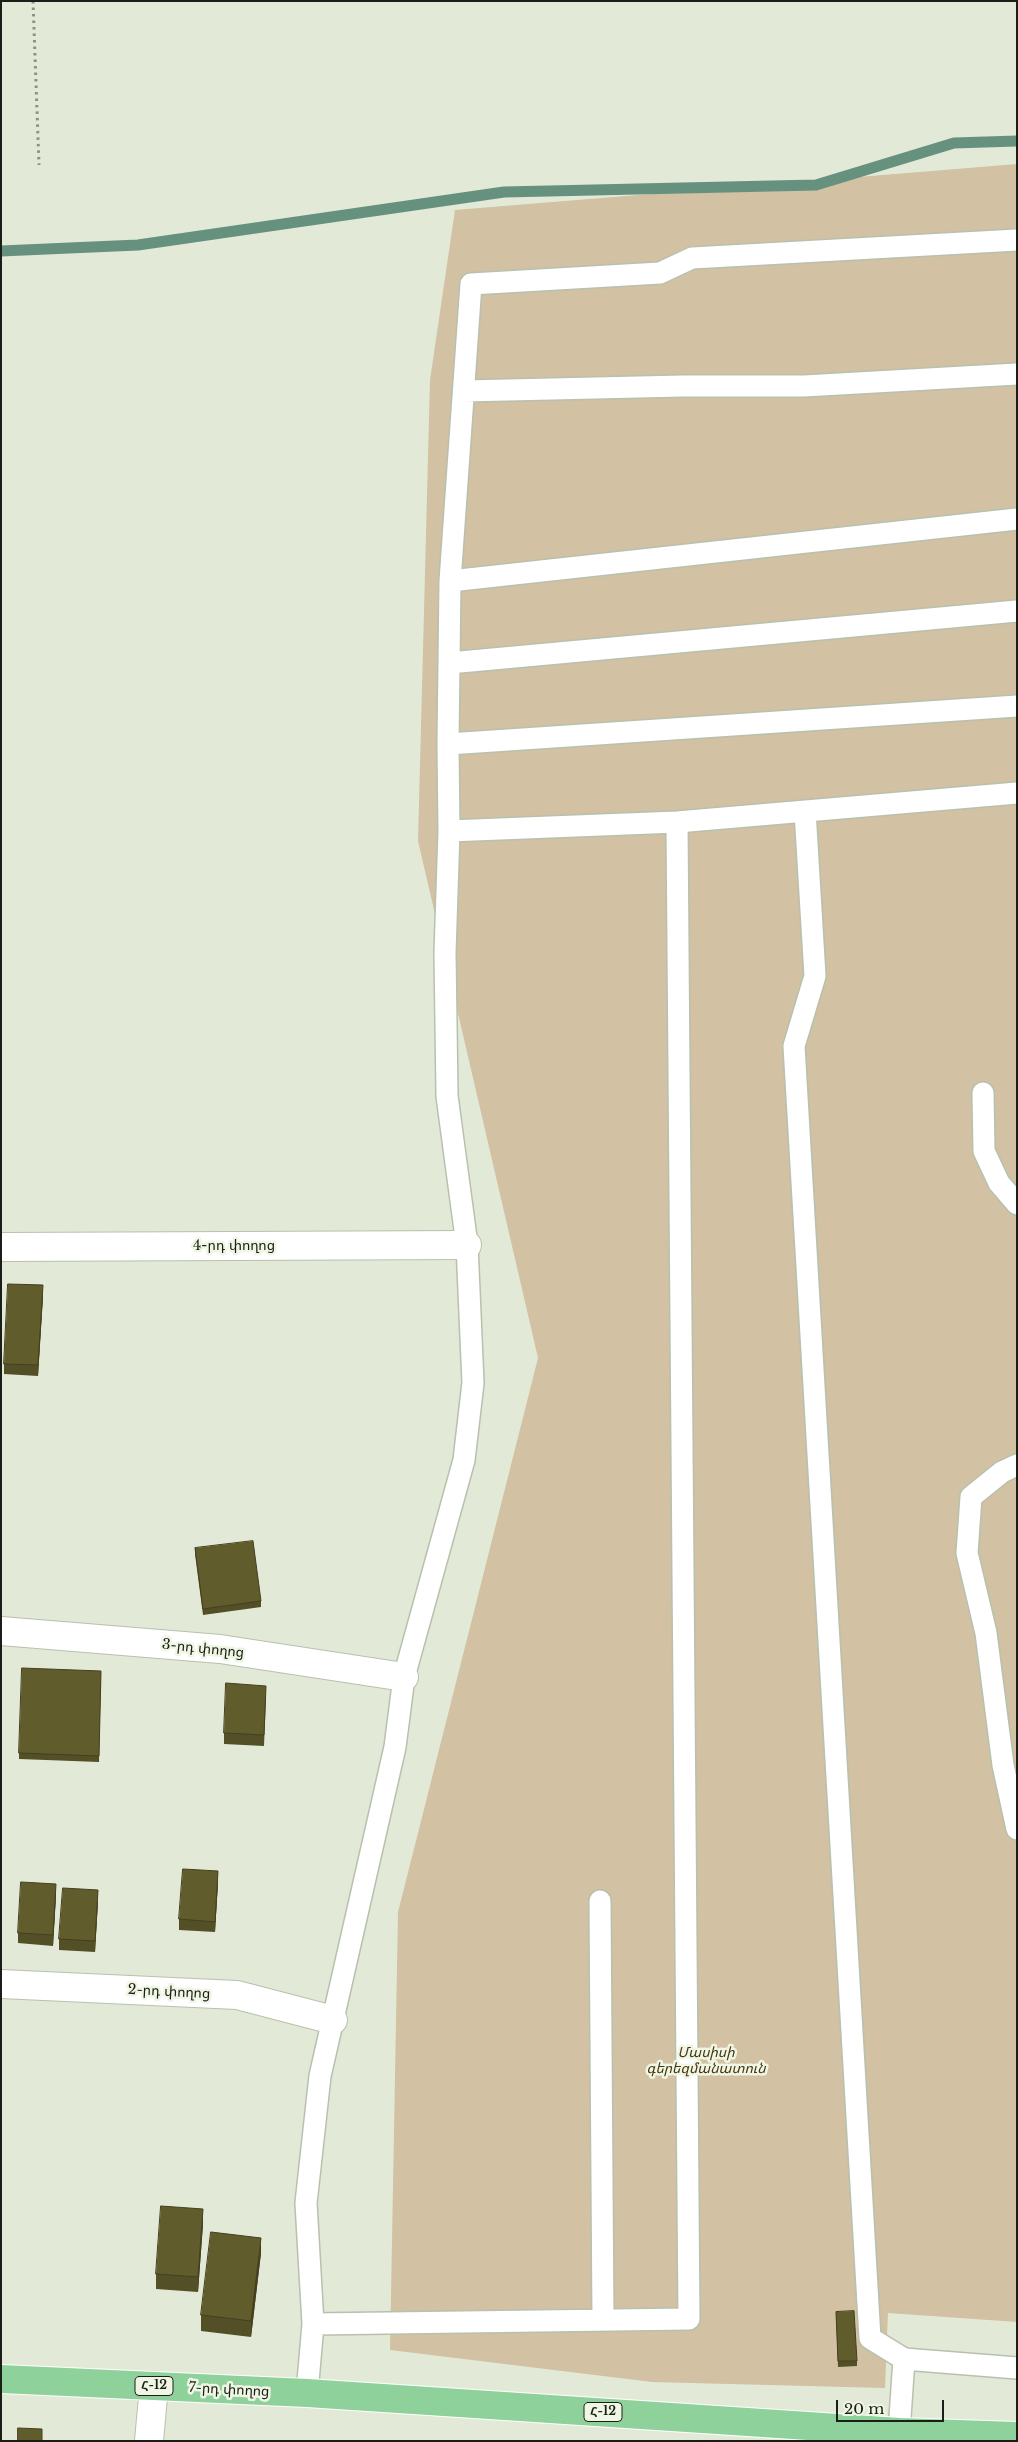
<!DOCTYPE html>
<html>
<head>
<meta charset="utf-8">
<style>
	body { margin:0 }
	#map { position:relative; width:1018px; height:2442px; overflow:hidden; background:#e2ead7; font-family:"Libre Baskerville",serif }
	canvas { display:block }
	.frame { position:absolute; inset:0; border:2px solid #1b1e17; pointer-events:none }
	.scale { position:absolute; left:836px; top:2400px; width:108px; height:22px; box-sizing:border-box; border:2px solid #1b1e17; border-top:0; padding-left:6px; font-size:15px; line-height:18px; white-space:nowrap; color:#1b1e17; -webkit-text-stroke:4px #eff7e4; paint-order:stroke }
</style>
</head>
<body>
<div id="map">
<canvas width="1018" height="2442"></canvas>
<div class="frame"></div>
<div class="scale">20 m</div>
</div>
<script>
const ctx = document.querySelector('canvas').getContext('2d');
ctx.lineJoin = 'round';
function paint(path, color) {
  ctx.fillStyle = color;
  ctx.fill(path, 'evenodd');
}
function trace(path, color, width, dash) {
  ctx.strokeStyle = color;
  ctx.lineWidth = width;
  ctx.lineCap = dash ? 'butt' : 'round';
  ctx.setLineDash(dash || []);
  ctx.stroke(path);
}
function drawText(font, color, halo, rows, align = 'center') {
  ctx.font = font + ' "Libre Baskerville","Noto Sans Armenian",serif';
  ctx.lineWidth = 5;
  ctx.setLineDash([]);
  ctx.textBaseline = 'middle';
  ctx.strokeStyle = halo;
  ctx.fillStyle = color;
  for (const [text, x, y, turn = 0] of rows) {
    ctx.save();
    ctx.translate(x, y);
    ctx.rotate((+turn || 0) * Math.PI / 180);
    ctx.textAlign = isNaN(turn) ? turn : align;
    if (halo) ctx.strokeText(text, 0, 0);
    ctx.fillText(text, 0, 0);
    ctx.restore();
  }
}
paint(new Path2D(`
	M1017,164V2322L888,2313L885,2388L652,2382L390,2350L398,1912L538,1358L418,841L430,380L455,210Z`), '#d2c1a3');
trace(new Path2D(`
	M1,251L138,245L504,192L816,185L954,143L1017,141`), '#67917f', 11);
const lane = new Path2D(`
	M464,391L683,386H804L1017,374
	M450,581L1017,519
	M449,663L1017,611
	M448,744L1017,706
	M805,811L815,976L794,1046L870,2338L904,2359
	M449,831L677,822L1017,793
	M983,1093L984,1151L999,1183L1017,1204
	M1017,1465L1002,1472L971,1497L967,1553L986,1633L1003,1765L1017,1829
	M600,1901L603,2320
	M313,2324L689,2319L677,822
	M307,2393L313,2324L306,2203L320,2076L395,1747L404,1677L464,1460L473,1383L467,1245L447,1096L445,953L449,831L448,744L450,581L471,284L660,273L692,258L1017,240
	M899,2432L904,2359L1017,2368`);
const street = new Path2D(`
	M1,1247L467,1245
	M1,1631L220,1649L404,1677
	M1,1984L237,1995L333,2020
	M149,2441L154,2386`);
const primary = new Path2D(`
	M1,2379L307,2393L899,2432L1017,2436`);
trace(lane, '#b8c0ae', 24);
trace(street, '#b8c0ae', 30);
trace(primary, '#fff', 30);
trace(new Path2D(`
	M33,1L39,165`), '#8b9183', 3, [2.5, 4]);
trace(lane, '#fff', 21);
trace(street, '#fff', 28);
trace(primary, '#8ed19b', 28);
paint(new Path2D(`
	M43,1296L38,1376L4,1374V1364Z
	M195,1548L261,1601V1607L203,1615L195,1554Z
	M101,1671L99,1762L19,1759V1753Z
	M266,1696L264,1746L224,1744V1733Z
	M218,1882L215,1932L179,1930V1919Z
	M56,1895L53,1946L18,1943V1933Z
	M98,1901L95,1952L59,1950V1939Z
	M203,2224L198,2292L156,2289V2274Z
	M261,2253L251,2337L201,2331V2315Z
	M836,2312L857,2361V2366L838,2367Z`), '#534f26');
paint(new Path2D(`
	M43,1285V1296L38,1376V1365Z
	M218,1871V1882L215,1932V1922Z
	M56,1884V1895L53,1946V1935Z
	M98,1890V1901L95,1952V1941Z
	M203,2209V2224L198,2292V2277Z
	M261,2238V2253L251,2337V2321Z`), '#44401f');
const building = new Path2D(`
	M8,1284L43,1285L38,1365L4,1364Z
	M253,1541L261,1601L203,1609L195,1548Z
	M22,1668L101,1671L99,1756L19,1753Z
	M226,1683L266,1686L264,1735L224,1733Z
	M183,1869L218,1871L215,1922L179,1919Z
	M21,1882L56,1884L53,1935L18,1933Z
	M63,1888L98,1890L95,1941L59,1939Z
	M161,2206L203,2209L198,2277L156,2274Z
	M211,2232L261,2238L251,2321L201,2315Z
	M854,2311L857,2361H838L836,2312Z
	M18,2428L42,2429V2441H18Z`);
paint(building, '#615c2c');
trace(building, '#44401f', 1);
for (const [x, y, w] of [
	[154,2386,38],
	[603,2412,38]
]) {
  const box = new Path2D();
  box.roundRect(x - w / 2, y - 9.5, w, 19, 4);
  ctx.fillStyle = '#eff7e4';
  ctx.fill(box);
  trace(box, '#1b1e17', 1);
}
drawText('bold 12px', '#1b1e17', null, [
	["Հ-12",154,2386],
	["Հ-12",603,2412]
]);
drawText('14px', '#1b1e17', '#eff7e4', [
	["4-րդ փողոց",234,1246],
	["3-րդ փողոց",203,1649,6],
	["2-րդ փողոց",169,1992,3],
	["7-րդ փողոց",229,2390,3]
]);
drawText('italic 14px', '#493611', '#eff7e4', [
	["Մասիսի",706,2053],
	["գերեզմանատուն",706,2069]
]);
</script>
</body>
</html>
